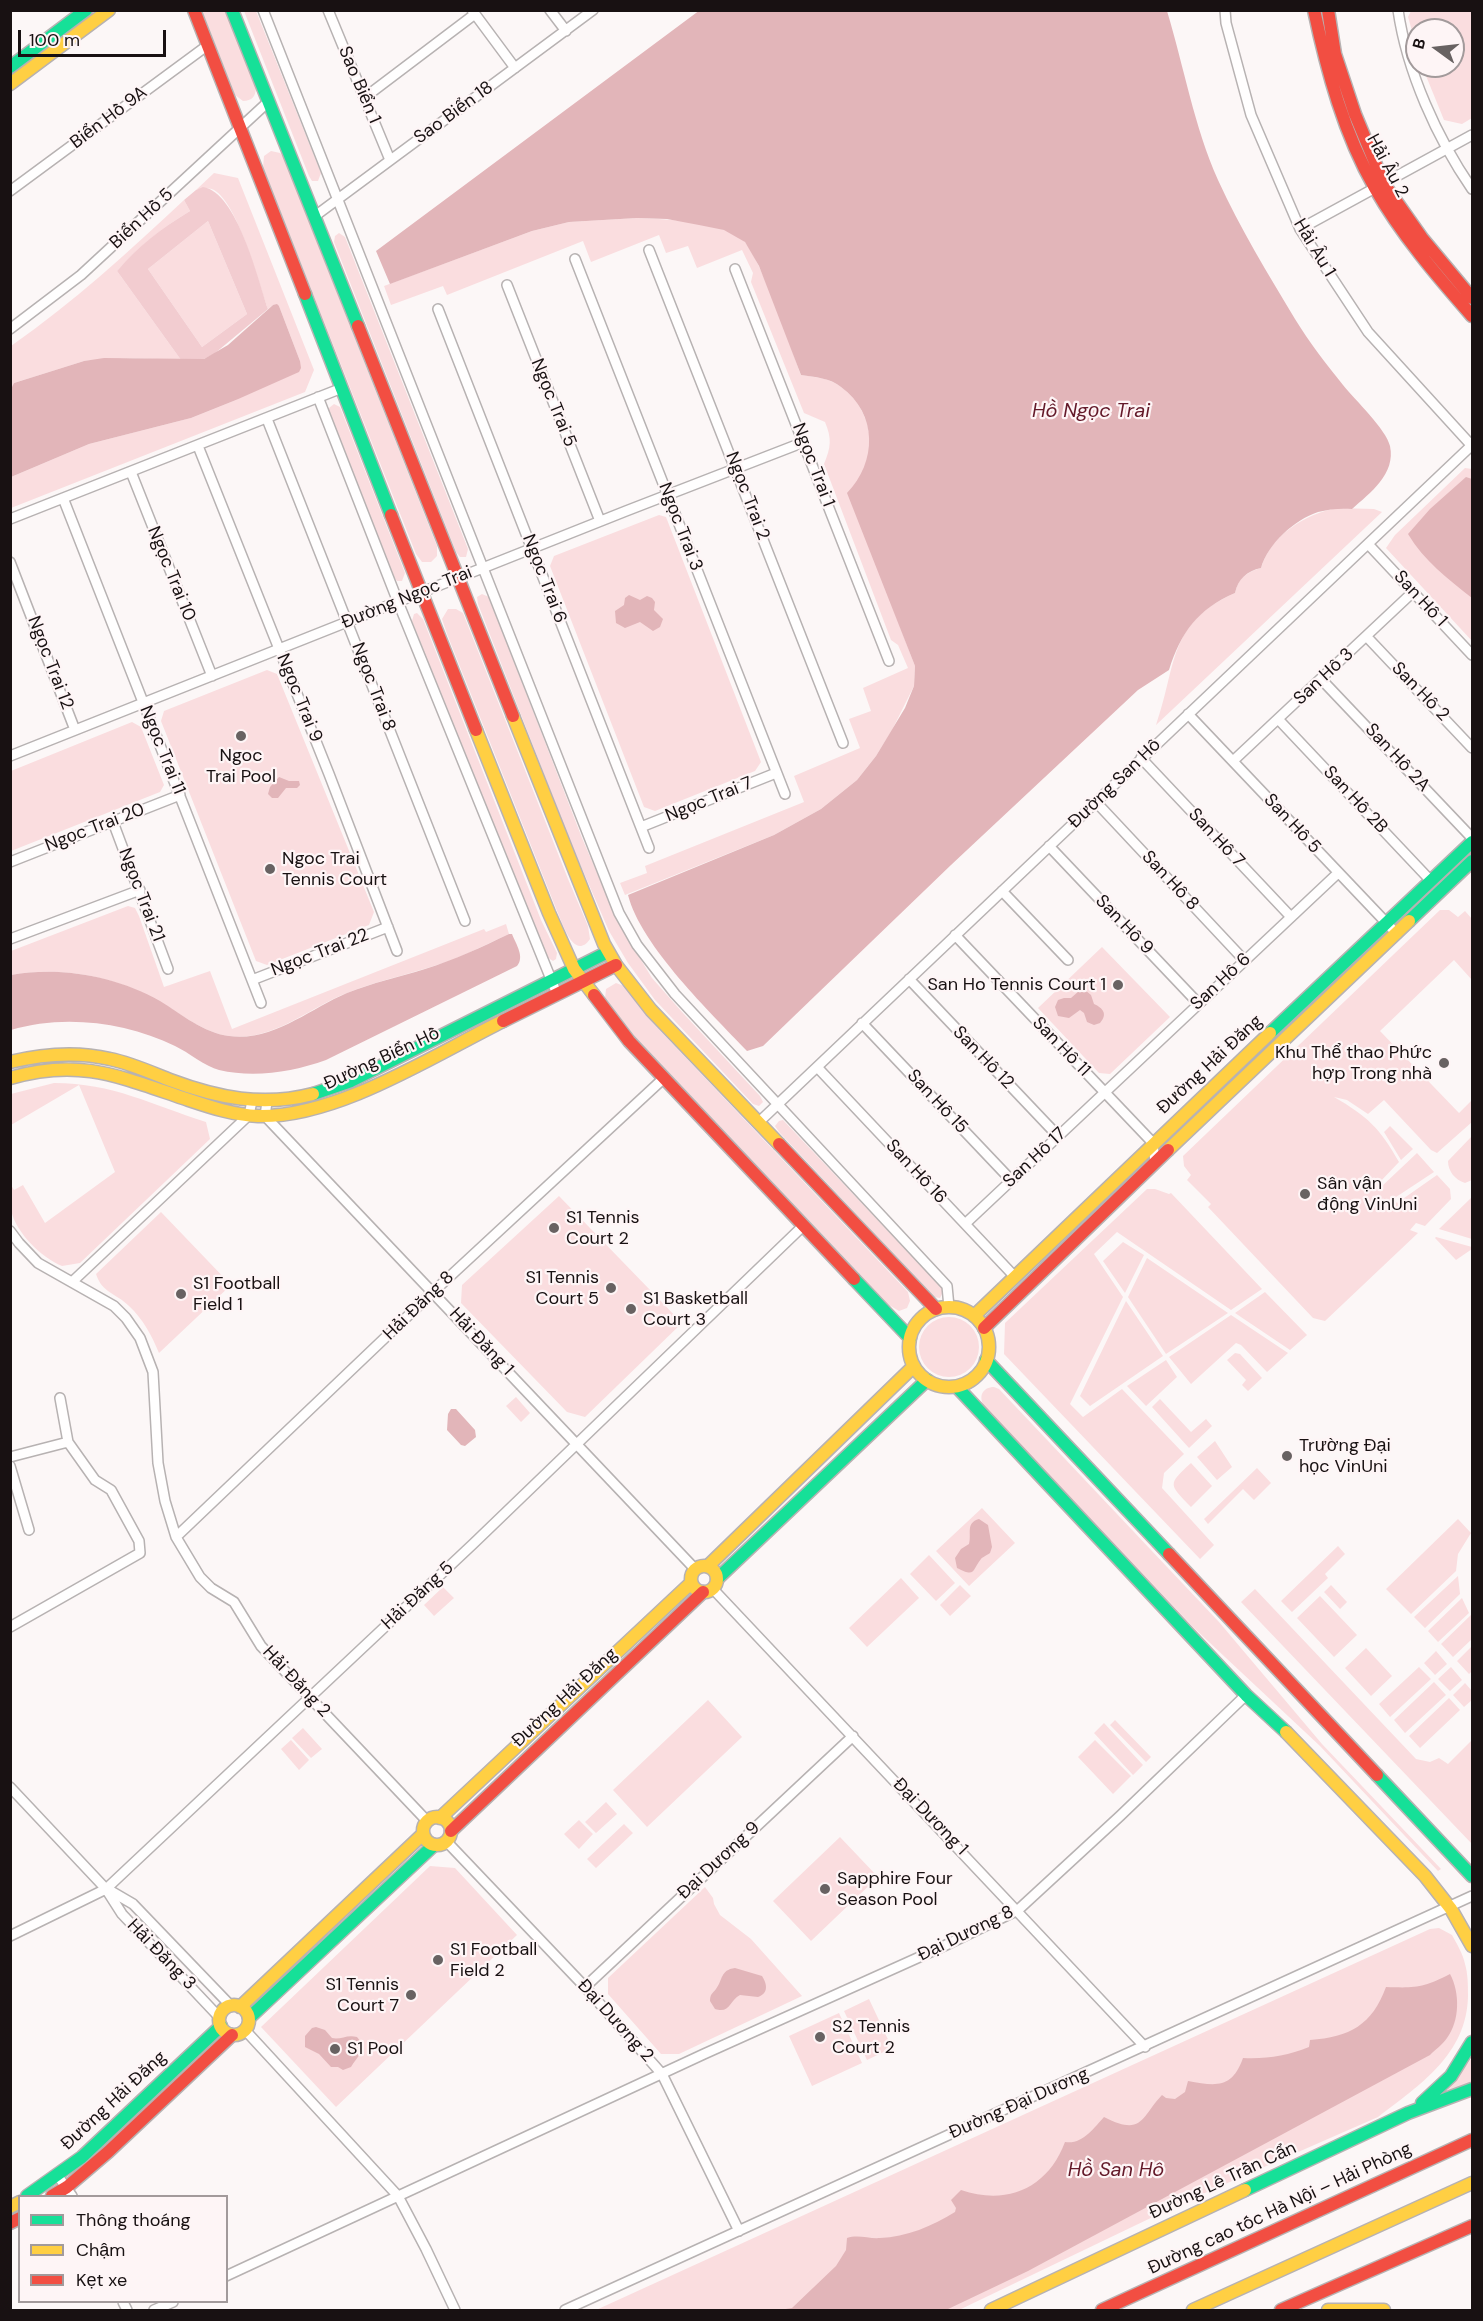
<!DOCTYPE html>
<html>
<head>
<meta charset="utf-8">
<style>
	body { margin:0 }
	#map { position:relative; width:1483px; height:2321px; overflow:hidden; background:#fcf7f7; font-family:"DM Sans",sans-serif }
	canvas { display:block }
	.frame { position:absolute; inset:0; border:12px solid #181112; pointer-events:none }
	.legend { position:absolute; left:18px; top:2195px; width:210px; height:108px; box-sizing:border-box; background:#fef5f6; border:2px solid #a29a9b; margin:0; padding:8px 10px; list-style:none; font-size:18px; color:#181112 }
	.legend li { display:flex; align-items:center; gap:12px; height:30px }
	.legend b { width:30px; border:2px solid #a29a9b }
	.north { position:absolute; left:1405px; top:18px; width:60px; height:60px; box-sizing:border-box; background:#fef5f6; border:2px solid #a29a9b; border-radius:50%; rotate:285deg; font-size:16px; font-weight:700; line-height:24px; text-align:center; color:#181112 }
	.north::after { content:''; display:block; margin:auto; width:21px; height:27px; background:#686262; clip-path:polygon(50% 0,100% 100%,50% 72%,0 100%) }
	.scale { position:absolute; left:18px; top:30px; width:148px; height:27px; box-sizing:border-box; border:3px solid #181112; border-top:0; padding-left:8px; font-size:18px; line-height:21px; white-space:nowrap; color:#181112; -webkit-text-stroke:4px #fef5f6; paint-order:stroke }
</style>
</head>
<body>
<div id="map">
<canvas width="1483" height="2321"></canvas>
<div class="frame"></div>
<ul class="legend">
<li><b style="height:8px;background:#16e098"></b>Thông thoáng</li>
<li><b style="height:8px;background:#ffcf43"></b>Chậm</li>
<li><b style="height:8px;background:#f24e42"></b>Kẹt xe</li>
</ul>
<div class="north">B</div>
<div class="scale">100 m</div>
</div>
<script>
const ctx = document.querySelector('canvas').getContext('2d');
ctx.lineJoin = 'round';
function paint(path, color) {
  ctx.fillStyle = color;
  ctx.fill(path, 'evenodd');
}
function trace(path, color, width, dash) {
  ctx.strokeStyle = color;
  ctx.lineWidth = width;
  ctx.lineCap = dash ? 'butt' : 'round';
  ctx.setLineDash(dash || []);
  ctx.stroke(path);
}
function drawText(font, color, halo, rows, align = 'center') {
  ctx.font = font + ' "DM Sans",sans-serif';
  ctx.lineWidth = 4.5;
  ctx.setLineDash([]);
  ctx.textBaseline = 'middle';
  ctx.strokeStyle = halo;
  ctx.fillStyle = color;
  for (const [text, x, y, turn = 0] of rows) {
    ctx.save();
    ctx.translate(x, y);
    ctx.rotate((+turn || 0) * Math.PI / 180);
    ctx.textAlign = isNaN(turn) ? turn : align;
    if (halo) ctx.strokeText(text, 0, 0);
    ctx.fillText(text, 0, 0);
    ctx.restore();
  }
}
paint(new Path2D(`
	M202,11H226L256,87C256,96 252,101 243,101L235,95Z
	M244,11H256L321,173L318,181H312L309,176Z
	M1411,11H1472V118L1462,124L1444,120L1422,66H1453V30H1417V48L1408,17Z
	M271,151L280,153L283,156L437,546V556L431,562H422L416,554L263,168L264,156Z
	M214,173L238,178L314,370L305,392L11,508V477L89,444L191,418L236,400L300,361L279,306L273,305L268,309C258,281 238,204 214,190C207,187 202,188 196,190Z
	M184,200L190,211C162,228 139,246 117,271L181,360L132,358L84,361L14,383L11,391V346C74,302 127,253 184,200Z
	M637,218C666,219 715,221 740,237C758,249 792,350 801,375C809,376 817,377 825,379C852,387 871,417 870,445C869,458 864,470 858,481L888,595L915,666L914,686L892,730L876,756L857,780L821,809L774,835L625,895L620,883L647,873L645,866L804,802L794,776L860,748L849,719L871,711L863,688L908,668L898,645L891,640L824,464C831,447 832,439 825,422L804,413L751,282L753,273L742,250L697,268L688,246L666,253L659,235L591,262L583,241L447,295L443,286L391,305L384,286L532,231L569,222Z
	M208,221L247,314L202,347L148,269Z
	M339,233L345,237L468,549L466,557H460L456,552L334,242L335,236Z
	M334,404L340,407L405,573L402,581H397L393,576L329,412V408Z
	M1465,468L1472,469V641L1386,548L1395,535Z
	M1337,508L1374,509L1382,512L1156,725C1177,666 1167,623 1235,593C1238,578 1247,572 1261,568C1271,535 1305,514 1337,508Z
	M659,515L666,517L761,762L755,771L655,811L644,807L550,566L554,556Z
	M482,594L489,597L582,838L619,924L652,978L682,1012L760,1096L763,1102L759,1106L753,1104L655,1000L628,963L609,931L570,841L478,604L477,597Z
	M448,609H456L463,613L568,879L588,926L590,939C574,962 562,922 557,911L447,634L442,619Z
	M417,613L423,619L541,920L557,953L556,959L553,961L547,957L532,927L412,621L414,614Z
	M267,670L277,674L374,912L369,925L267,965L256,961L161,721L164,711Z
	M132,722L141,727L164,785L160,792L11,851V771Z
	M128,906L135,908L139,916L164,987L210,971L232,1029L484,929L486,932L506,924L509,934C491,942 474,951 455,959C420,972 382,979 347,993C308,1008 273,1042 229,1036C204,1033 181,1014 160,1002C116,976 60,966 11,975V951Z
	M1440,910H1449L1458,917L1465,911L1472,919V980L1454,960L1380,1031L1459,1113L1471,1101L1472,1122L1437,1153L1431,1150L1384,1100L1368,1114L1347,1100L1334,1097C1367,1116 1380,1128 1399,1162L1378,1184L1381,1187L1417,1153L1434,1172L1393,1199L1397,1203L1437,1175L1450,1189L1451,1199L1425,1226L1416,1223L1410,1230L1418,1233L1325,1321L1313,1318L1208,1207L1211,1204L1187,1180L1191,1175L1184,1166L1183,1156Z
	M1102,947L1170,1017L1110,1074L1099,1073L1038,1008Z
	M616,983L624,986L654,1024L908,1292L910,1301L907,1308L899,1311L889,1305L637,1039L605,999L606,989Z
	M54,1083C113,1083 152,1105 206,1122L210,1139L80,1263L62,1266C41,1257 16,1233 11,1210C9,1202 10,1193 11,1185L14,1190L23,1185L45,1223L115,1172L79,1085L11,1125V1094Z
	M783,1120L942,1288L944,1290L940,1298L934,1297L779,1132L775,1126L779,1121Z
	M1390,1126L1413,1149L1401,1160L1384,1132Z
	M1472,1136V1180L1465,1183C1455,1180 1448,1171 1448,1161Z
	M1147,1189H1155L1169,1194L1171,1193L1262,1289L1231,1310L1117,1232L1094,1254L1123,1297L1070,1404L1083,1417L1122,1389L1184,1454L1164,1473L1162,1488L1214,1545L1200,1559L1004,1354L1005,1323Z
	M559,1196L682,1323L585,1417L567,1412L461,1303L462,1285Z
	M1472,1197V1239L1439,1229Z
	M161,1212L231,1285L159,1353C152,1336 143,1319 129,1306C116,1293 102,1293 96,1274Z
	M1436,1237L1472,1247V1249L1456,1260L1435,1238Z
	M1123,1242L1144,1255L1125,1293L1103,1261Z
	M1147,1258L1228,1313L1166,1354L1128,1297Z
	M1265,1292L1307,1335L1290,1350L1235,1313Z
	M1126,1301L1163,1356L1090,1406L1080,1396Z
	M1231,1315L1288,1353L1267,1372L1241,1345L1236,1343L1191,1384L1169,1357Z
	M919 1347a30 30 0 1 1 60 0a30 30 0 1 1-60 0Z
	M1235,1353L1240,1354L1262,1378L1248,1391L1242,1385L1246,1380L1227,1360Z
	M1166,1360L1177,1377L1146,1406L1127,1386Z
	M994,1387L999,1389L1219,1622L1322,1744L1441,1869L1438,1871L1320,1746L1194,1628L984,1406C978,1396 983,1387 994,1387Z
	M516,1397L530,1413L521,1422L506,1406Z
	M1160,1399L1191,1432L1206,1419L1212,1426L1189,1448L1152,1407Z
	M1215,1441L1232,1467L1217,1480L1197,1457Z
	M1191,1463L1212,1486L1191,1507C1169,1484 1167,1485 1191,1463Z
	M1257,1468L1271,1483L1254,1500L1243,1489L1208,1524L1204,1519Z
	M982,1508L1015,1543L969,1586L936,1551Z
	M1458,1519L1471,1533L1458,1554L1456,1571L1411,1614L1386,1589Z
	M1338,1546L1345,1554L1325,1574L1328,1578L1292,1612L1281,1601Z
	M929,1555L955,1583L936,1601L910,1574Z
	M1458,1576L1460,1594L1425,1628L1414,1617Z
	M901,1578L919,1598L867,1647L849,1628Z
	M960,1585L971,1596L950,1616L940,1605Z
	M1331,1585L1347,1602L1340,1609L1324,1592Z
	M443,1587L454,1598L434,1616L424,1605Z
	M1255,1589L1416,1759L1430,1762L1439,1758L1448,1764L1472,1740V1844L1241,1602Z
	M1320,1596L1357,1635L1334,1657L1297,1618Z
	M1462,1598L1469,1613L1438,1642L1428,1631Z
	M1472,1614V1639L1453,1657L1441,1644Z
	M1472,1646V1671L1469,1674L1457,1661Z
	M1366,1648L1392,1676L1371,1696L1345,1668Z
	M1436,1651L1447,1664L1435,1675L1424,1663Z
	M1419,1667L1431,1679L1390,1717L1379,1704Z
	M1451,1667L1462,1680L1450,1691L1438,1679Z
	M1434,1682L1446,1695L1405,1733L1394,1720Z
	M1465,1683L1472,1691V1700L1464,1707L1453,1695Z
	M1449,1698L1460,1710L1420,1748L1409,1736Z
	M708,1700L742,1737L647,1827L613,1790Z
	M1115,1720L1151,1757L1146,1762L1110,1725Z
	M1104,1723L1143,1765L1133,1775L1094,1733Z
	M303,1728L322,1749L311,1758L292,1738Z
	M291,1740L309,1760L299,1770L281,1749Z
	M1095,1740L1131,1776L1113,1794L1078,1757Z
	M606,1802L617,1814L596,1833L585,1822Z
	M579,1820L593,1834L579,1849L564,1834Z
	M624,1824L633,1833L596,1868L587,1859Z
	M840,1837L878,1877L811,1941L773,1901Z
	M430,1866L455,1868L517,1935L336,2107L261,2027Z
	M705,1887L713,1898L714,1904L720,1915L751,1939L802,1996L679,2054H661L608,1994V1978Z
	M1439,1928L1452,1935C1457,1944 1463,1954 1465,1964C1468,1974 1468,1986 1468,1996C1467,2054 1420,2085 1378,2117L1182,2203L959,2310H596L1430,1929Z
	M869,1999L892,2048L867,2060L844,2011Z
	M839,2013L862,2063L812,2086L789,2036Z
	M1472,2058V2082L1450,2091L1447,2089Z`), '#fadddf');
paint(new Path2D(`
	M203,187C237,192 258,279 268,309L214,354L204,359L181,360L117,271C138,246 162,228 190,211L184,200L196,190ZM208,221L247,314L202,347L148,269Z`), '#f2ccd0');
paint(new Path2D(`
	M700,10L1167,11C1184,67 1194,126 1218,180C1240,228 1268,274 1295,319C1309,342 1327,365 1343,385C1355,400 1386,429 1390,446C1396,474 1370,493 1352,509C1341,508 1329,509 1318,512C1294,520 1268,544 1261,568C1247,571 1238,579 1235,593C1198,609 1181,632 1169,670L1138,690L951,865L763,1046L747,1051C711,1013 641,946 628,895L774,835L821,809L857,780L876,756L905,708L914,686L915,666L847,493C877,462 878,414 841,387C830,378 815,377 801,375L759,266L745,242L724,230L699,225L667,219L637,218L569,222L532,231L390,284L376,251Z
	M277,304L279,306L300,361L301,368L299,372L236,400L191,418L89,444L11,477L10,391L14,383L84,361L104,358L204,359L228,345L273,305Z
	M1466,477L1472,479V598C1448,579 1424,561 1408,534L1430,509Z
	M629,595L640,600L647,596L652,598L655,602L654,610L663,619L660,627L653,631L640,622L625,628L616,623L615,611L624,605L625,598Z
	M279,777L289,781H299L300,785L297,788H286L278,798H272L268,794L270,787Z
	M509,934H512C516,944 525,957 517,966L326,1060C293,1072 254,1078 219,1070C206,1067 188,1052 175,1046C126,1022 63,1014 11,1030V975C60,966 116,976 160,1001C181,1014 204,1033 229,1036C273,1042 309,1009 347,993C372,983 399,977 425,969C454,960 482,947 509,934Z
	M1085,990L1091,995L1094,1004C1103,1008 1108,1014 1100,1023L1094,1025L1087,1022L1084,1013L1080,1010L1069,1018L1058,1016L1055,1007L1058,1000L1064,998H1071L1079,991Z
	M451,1409H456L475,1430L476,1437L465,1446L461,1445L447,1430L448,1414Z
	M979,1519L988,1525L992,1547L990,1553C989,1554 981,1558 981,1559C972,1570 976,1578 957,1568L955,1558L961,1549L969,1544C972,1534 965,1523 979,1519Z
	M735,1968L762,1976C767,1984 769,1993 758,1997L740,1995C729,2001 730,2014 715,2009L710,2001C710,1994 712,1994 716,1989C723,1980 720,1970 735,1968Z
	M1450,1974C1460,1992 1460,2021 1447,2038C1443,2044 1435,2050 1430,2055L1028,2271L946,2310H779L792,2308L836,2266L846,2250L847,2238C858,2234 869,2239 880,2238C906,2237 933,2226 955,2212L956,2208L951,2200L961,2190C1007,2206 1048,2188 1065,2142C1082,2145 1094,2128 1104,2117C1143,2137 1141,2117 1162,2095L1166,2098L1175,2099L1185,2092L1188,2081C1216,2086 1232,2089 1243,2058C1267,2059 1287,2056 1309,2047L1310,2040C1350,2037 1372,2025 1386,1987C1416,1988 1423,1988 1450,1974Z
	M316,2027L325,2030L332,2038C341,2040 347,2034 357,2037C368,2049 357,2057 351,2067L343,2070L338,2067H331L319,2054L305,2047V2036L312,2028Z`), '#e2b5b9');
const street = new Path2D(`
	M263,10L619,913L637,945L675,994L947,1286L949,1307
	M328,10L390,160
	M472,10L515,68
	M550,10L566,31
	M1225,10L1226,23L1251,115L1300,229L1368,332L1472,446
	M1398,10C1407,72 1437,138 1472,189
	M364,98L475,14
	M10,191L208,45
	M315,216L593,10
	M1300,229L1472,135
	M649,250L843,743
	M575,259L785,794
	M735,269L889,661
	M507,285L600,521
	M438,309L649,848
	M10,329L81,275L268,102
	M318,397L398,602L557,994
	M267,419L465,921
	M198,446L329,774L397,951
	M131,472L212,676
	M63,498L261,1003
	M10,519L342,388
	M1368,544L1472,655
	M10,562L75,730
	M1367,637L1472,748
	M1321,679L1472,838
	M1188,714L1397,934
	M1278,719L1431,881
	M10,756L626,511L804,442
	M1141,758L1291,917
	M1233,761L1413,592
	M1096,802L1244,960
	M113,822L168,969
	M641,827L776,773
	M1049,846L1198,1003
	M10,862L180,795
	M1002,891L1068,960
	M955,935L1153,1143L1155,1163
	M10,939L140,890
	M909,979L1058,1136
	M252,980L388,927
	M862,1023L1011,1180
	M817,1067L1015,1277
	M267,1102L265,1116L695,1569
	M759,1122L1472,445
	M965,1224L1338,873
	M10,1231L19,1243L38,1263L114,1306L126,1318L140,1338L153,1372L158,1463L165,1501L176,1537L200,1577L211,1588L234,1602L261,1646L427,1821
	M72,1282L249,1115L252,1101
	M10,1457L68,1442
	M10,1466L29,1530
	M176,1537L433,1292L664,1078
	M713,1589L1145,2047
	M10,1627L140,1553L139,1541L111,1490L95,1480L68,1442L60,1398
	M10,1787L106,1889L122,1914L220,2018
	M447,1842L585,1987L662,2074L739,2231
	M109,1890L133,1904L231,2006
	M10,1936L106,1889L473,1544L803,1226
	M585,1987L853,1736
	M245,2030L398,2196L426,2249L455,2310
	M58,2176L72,2196
	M226,2276L704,2054L944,1946L1018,1910L1120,1816L1246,1695
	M123,2302L127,2310
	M154,2310L173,2302
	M565,2310L1472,1896`);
const fast = new Path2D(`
	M232,10L358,326
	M10,67L86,10
	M305,294L391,515
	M1409,921L1472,861
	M1270,1033L1472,842
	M313,1094L351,1081L608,952
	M854,1279L910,1338
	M986,1360L1169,1554
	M957,1387L1246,1695L1286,1732
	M717,1579L927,1380
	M1377,1775L1472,1876
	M249,2018L434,1845
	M1422,2103L1451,2076L1472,2042
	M1245,2190L1408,2113L1472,2089
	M27,2196L82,2157L221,2026`);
const slow = new Path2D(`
	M10,84L109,10
	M513,716L604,944L616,965L651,1010L779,1144
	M476,730L549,913L574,969L594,995
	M10,1062C43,1054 76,1051 110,1059C130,1063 150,1072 170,1080C218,1098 263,1107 313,1094
	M10,1078C79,1058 118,1076 183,1098C207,1106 232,1115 258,1116C337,1118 434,1055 503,1021
	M1168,1150L1409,921
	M909 1347a40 40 0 1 1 80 0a40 40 0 1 1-80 0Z
	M974,1316L1270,1033
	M691 1579a13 13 0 1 1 26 0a13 13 0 1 1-26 0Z
	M708,1566L914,1366
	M1286,1732L1425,1876L1451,1909L1472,1946
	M423 1831a14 14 0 1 1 28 0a14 14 0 1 1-28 0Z
	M440,1818L691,1583
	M219 2020a15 15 0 1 1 30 0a15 15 0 1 1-30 0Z
	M240,2007L423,1834
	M10,2207L20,2202
	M991,2310L1245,2190
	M1193,2310L1472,2183
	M1328,2310H1384`);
const jam = new Path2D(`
	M194,10L305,294
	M1314,10C1327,71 1344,134 1375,188C1401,234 1437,276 1472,316
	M1328,10L1335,54L1355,114L1384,184L1422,238L1472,298
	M358,326L513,716
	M391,515L476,730
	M594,995L629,1041L854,1279
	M503,1021L616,965
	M779,1144L936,1309
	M984,1328L1168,1150
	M1169,1554L1377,1775
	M451,1831L703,1592
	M52,2196L67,2187L108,2152L232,2035
	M10,2223L20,2218
	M1102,2310L1472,2140
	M1281,2310L1472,2226`);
trace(street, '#b7b2b2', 12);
trace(fast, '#b7b2b2', 15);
trace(slow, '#b7b2b2', 15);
trace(jam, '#b7b2b2', 15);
trace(street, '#fffefe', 9);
trace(fast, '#16e098', 12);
trace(slow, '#ffcf43', 12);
trace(jam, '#f24e42', 12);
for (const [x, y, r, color] of [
	[241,736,6,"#686262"],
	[270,869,6,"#686262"],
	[1118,985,6,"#686262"],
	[1444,1063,6,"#686262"],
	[1305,1194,6,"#686262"],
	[554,1228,6,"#686262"],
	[611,1288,6,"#686262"],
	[181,1294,6,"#686262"],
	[631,1309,6,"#686262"],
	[1287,1456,6,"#686262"],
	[825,1889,6,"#686262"],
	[438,1960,6,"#686262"],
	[411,1995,6,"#686262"],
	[820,2037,6,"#686262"],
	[335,2049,6,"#686262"]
]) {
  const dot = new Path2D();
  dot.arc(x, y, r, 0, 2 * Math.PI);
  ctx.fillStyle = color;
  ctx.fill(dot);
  trace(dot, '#fef5f6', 2);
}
drawText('18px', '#181112', '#fef5f6', [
	["Sao Biển 1",359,85,67],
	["Sao Biển 18",454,113,-36],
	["Biển Hồ 9A",109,118,-37],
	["Hải Âu 2",1387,166,62],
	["Biển Hồ 5",142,219,-43],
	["Hải Âu 1",1314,248,59],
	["Ngọc Trai 5",553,403,68],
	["Ngọc Trai 1",813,465,69],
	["Ngọc Trai 2",747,496,69],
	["Ngọc Trai 3",680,527,69],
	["Ngọc Trai 10",171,574,68],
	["Ngọc Trai 6",544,579,69],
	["Đường Ngọc Trai",407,598,-22],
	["San Hô 1",1420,599,47],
	["Ngọc Trai 12",50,663,69],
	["San Hô 3",1324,677,-43],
	["Ngọc Trai 8",373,687,69],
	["San Hô 2",1420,692,46],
	["Ngọc Trai 9",299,698,68],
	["Ngọc Trai 11",162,750,68],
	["San Hô 2A",1397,758,47],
	["Đường San Hô",1115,784,-44],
	["Ngọc Trai 7",709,800,-22],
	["San Hô 2B",1355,800,47],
	["San Hô 5",1292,824,47],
	["Ngọc Trai 20",95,828,-21],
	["San Hô 7",1216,838,47],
	["San Hô 8",1170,881,47],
	["Ngọc Trai 21",141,895,69],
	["San Hô 9",1124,925,46],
	["Ngọc Trai 22",320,953,-21],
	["San Hô 6",1221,982,-43],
	["San Hô 11",1061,1047,46],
	["San Hô 12",983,1058,46],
	["Đường Biển Hồ",382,1059,-25],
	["Đường Hải Đăng",1210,1065,-43],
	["San Hô 15",937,1102,47],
	["San Hô 17",1035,1158,-43],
	["San Hô 16",916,1172,47],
	["Hải Đăng 8",419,1306,-44],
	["Hải Đăng 1",481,1342,47],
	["Hải Đăng 5",418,1596,-43],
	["Hải Đăng 2",296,1682,47],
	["Đường Hải Đăng",565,1698,-43],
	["Đại Dương 1",930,1817,46],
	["Đại Dương 9",719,1861,-43],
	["Đại Dương 8",966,1934,-26],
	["Hải Đăng 3",161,1955,46],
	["Đại Dương 2",615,2021,48],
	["Đường Hải Đăng",114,2101,-43],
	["Đường Đại Dương",1019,2104,-24],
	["Đường Lê Trần Cẩn",1223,2181,-25],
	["Đường cao tốc Hà Nội – Hải Phòng",1280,2209,-25]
]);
drawText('18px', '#181112', '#fef5f6', [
	["Ngoc",241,756,"center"],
	["Trai Pool",241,777,"center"],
	["Ngoc Trai",282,859],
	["Tennis Court",282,880],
	["San Ho Tennis Court 1",1106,985,"right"],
	["Khu Thể thao Phức",1432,1053,"right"],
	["hợp Trong nhà",1432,1074,"right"],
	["Sân vận",1317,1184],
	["động VinUni",1317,1205],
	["S1 Tennis",566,1218],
	["Court 2",566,1239],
	["S1 Tennis",599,1278,"right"],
	["Court 5",599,1299,"right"],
	["S1 Football",193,1284],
	["Field 1",193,1305],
	["S1 Basketball",643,1299],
	["Court 3",643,1320],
	["Trường Đại",1299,1446],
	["học VinUni",1299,1467],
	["Sapphire Four",837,1879],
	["Season Pool",837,1900],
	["S1 Football",450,1950],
	["Field 2",450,1971],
	["S1 Tennis",399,1985,"right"],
	["Court 7",399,2006,"right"],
	["S2 Tennis",832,2027],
	["Court 2",832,2048],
	["S1 Pool",347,2049]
], 'left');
drawText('italic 20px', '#631929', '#fef5f6', [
	["Hồ Ngọc Trai",1091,412],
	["Hồ San Hô",1116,2171]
]);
</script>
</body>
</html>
